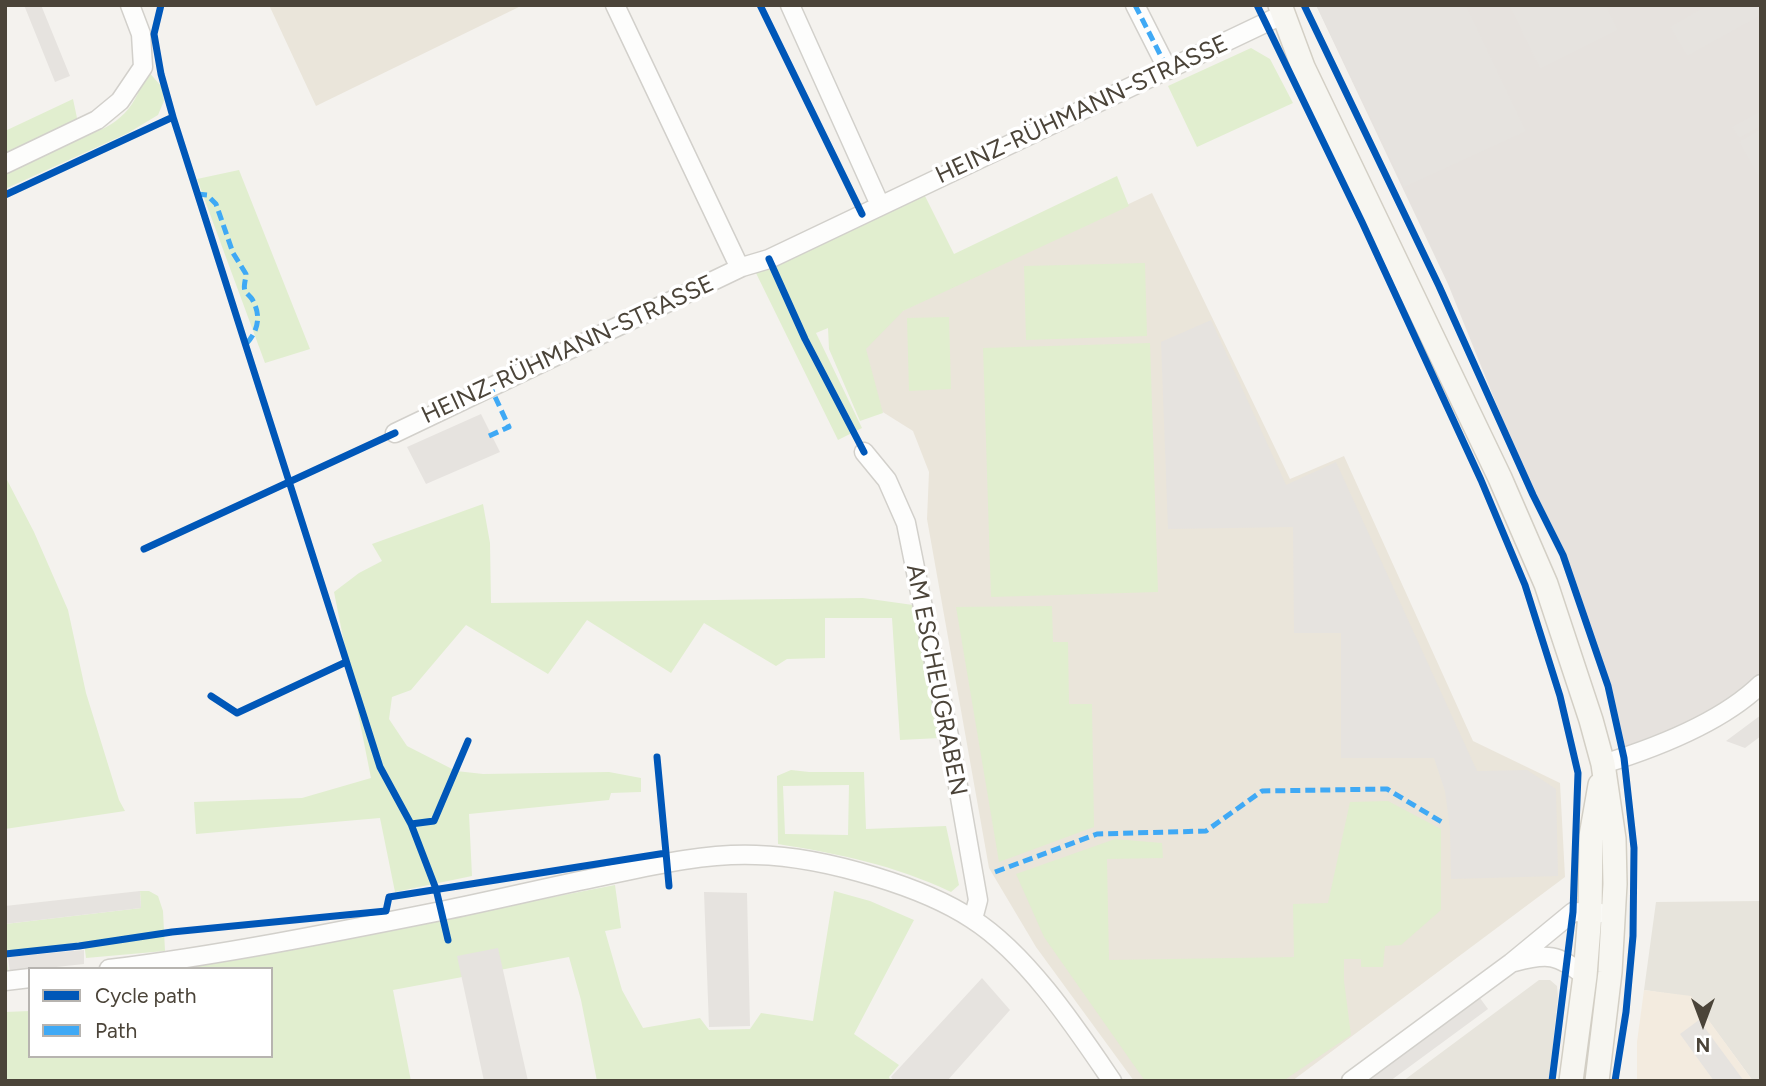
<!DOCTYPE html>
<html>
<head>
<meta charset="utf-8">
<style>
	body { margin:0 }
	#map { position:relative; width:1766px; height:1086px; overflow:hidden; background:#f4f2ee; font-family:Figtree,sans-serif }
	canvas { display:block }
	.frame { position:absolute; inset:0; border:7px solid #4b4439; pointer-events:none }
	.legend { position:absolute; left:28px; top:967px; width:245px; height:91px; box-sizing:border-box; background:#fff; border:2px solid #b7b4b0; margin:0; padding:9px 12px; list-style:none; font-size:21px; color:#4b4439 }
	.legend li { display:flex; align-items:center; gap:14px; height:35px }
	.legend b { width:35px; border:2px solid #b7b4b0 }
	.north { position:absolute; left:1668px; top:988px; width:70px; height:70px; -webkit-text-stroke:5px #fff; paint-order:stroke; rotate:180deg; font-size:19px; font-weight:700; line-height:28px; text-align:center; color:#4b4439 }
	.north::after { content:''; display:block; margin:auto; width:24px; height:32px; background:#4b4439; clip-path:polygon(50% 0,100% 100%,50% 72%,0 100%) }
</style>
</head>
<body>
<div id="map">
<canvas width="1766" height="1086"></canvas>
<div class="frame"></div>
<ul class="legend">
<li><b style="height:9px;background:#0057b8"></b>Cycle path</li>
<li><b style="height:9px;background:#3fa9f5"></b>Path</li>
</ul>
<div class="north">N</div>
</div>
<script>
const ctx = document.querySelector('canvas').getContext('2d');
ctx.lineJoin = 'round';
function paint(path, color) {
  ctx.fillStyle = color;
  ctx.fill(path, 'evenodd');
}
function trace(path, color, width, dash) {
  ctx.strokeStyle = color;
  ctx.lineWidth = width;
  ctx.lineCap = dash ? 'butt' : 'round';
  ctx.setLineDash(dash || []);
  ctx.stroke(path);
}
function drawText(font, color, halo, rows, align = 'center') {
  ctx.font = font + ' Figtree,sans-serif';
  ctx.lineWidth = 7;
  ctx.setLineDash([]);
  ctx.textBaseline = 'middle';
  ctx.strokeStyle = halo;
  ctx.fillStyle = color;
  for (const [text, x, y, turn = 0] of rows) {
    ctx.save();
    ctx.translate(x, y);
    ctx.rotate((+turn || 0) * Math.PI / 180);
    ctx.textAlign = isNaN(turn) ? turn : align;
    if (halo) ctx.strokeText(text, 0, 0);
    ctx.fillText(text, 0, 0);
    ctx.restore();
  }
}
paint(new Path2D(`
	M1761,901V1081H1753L1691,997L1644,990L1656,902Z
	M1539,980H1550L1557,986L1558,997L1549,1081H1403Z`), '#e7e4dc');
paint(new Path2D(`
	M1644,990L1691,996L1753,1081H1637V1042Z`), '#f3ebdf');
paint(new Path2D(`
	M1316,5H1761V680L1725,713L1624,758L1608,686L1563,555L1533,495L1448,284Z`), '#e6e2de');
paint(new Path2D(`
	M269,5H523L316,106Z
	M1152,193L1290,479L1344,456L1473,741L1560,783L1565,877L1292,1081H1134L1036,947L989,868L927,519L929,472L913,431L870,404L851,335Z`), '#eae5da');
paint(new Path2D(`
	M1251,48L1270,59L1293,103L1197,147L1168,86Z
	M146,69L162,87L164,101L158,115L128,133L5,189V131L73,99L81,137C119,126 137,108 146,69Z
	M239,170L310,349L265,363L197,179Z
	M1117,176L1129,206L903,311L866,349L883,413L860,421L829,349L828,328L816,333L862,428L838,440L754,269L921,188L954,254Z
	M1145,263L1147,336L1026,340L1024,266Z
	M949,317L951,389L909,391L907,318Z
	M1150,343L1158,592L991,597L983,348Z
	M5,476L34,532L68,610L86,693L119,800L125,811L5,829Z
	M483,504L490,543L491,603L863,598L913,605L940,738L900,740L892,618H825V658L787,659L776,666L704,623L671,673L587,620L548,674L466,625L411,690L392,697L389,719L407,746L456,771L483,774L609,772L641,778V792L611,793L609,800L469,814L472,876L395,892L380,818L196,834L194,802L302,798L371,778L334,592L359,573L382,561L372,544Z
	M1052,606L1053,642H1068L1069,704H1092L1094,827L999,862L956,607Z
	M791,770L809,772H864L866,829L946,826L959,885L951,892C894,865 840,854 778,844L777,776ZM849,785L848,835L785,834L783,786Z
	M1388,801L1441,829V910L1401,945L1385,946L1383,967H1361V959H1344V981L1351,1035L1283,1081H1145L1044,937L1016,874L1115,839L1162,843L1163,858L1107,859L1109,960L1294,957L1293,904L1328,903L1350,802Z
	M615,885L621,928L605,931L622,990L643,1028L700,1018L709,1030L750,1029L761,1013L813,1021L834,891L870,901L914,920L854,1034L899,1065L889,1077L891,1081H597L581,1000L569,957L393,990L411,1081H5V1012L30,1011V1056H271V969H183Z
	M140,891H149L158,896L163,911L165,951L86,958L84,942L6,952L8,971H5V924L141,908Z
	M1595,930H1607L1592,1081H1579Z`), '#e1eecf');
paint(new Path2D(`
	M24,5H41L70,76L55,82Z
	M1321,5H1466L1526,131L1404,187L1317,7Z
	M1509,5H1606L1618,30L1540,69Z
	M1708,5H1761V15L1687,56L1670,27Z
	M1761,111V126L1739,138L1732,127Z
	M1761,129V181L1739,142Z
	M1211,320L1286,485L1336,462L1477,771L1527,770L1556,789L1558,876L1451,879L1450,829L1445,791L1434,758H1341V633H1294L1293,527L1168,529L1161,342Z
	M481,414L500,452L426,484L407,447Z
	M1761,715V736L1745,748L1726,741Z
	M140,891L141,908L5,924V906Z
	M704,892L747,893L750,1026L709,1027Z
	M498,948L528,1081H484L457,956Z
	M84,950V964L10,972L8,957Z
	M982,978L1010,1010L947,1081H894L891,1077Z
	M1477,994L1488,1009L1390,1081H1358Z
	M1699,1020L1744,1081H1714L1680,1034Z`), '#e6e3df');
const minor = new Path2D(`
	M615,5L737,262L742,267L769,259L1284,14
	M790,5L880,205
	M1135,5L1168,70
	M5,164L97,120L120,101L143,67L141,34L130,5
	M395,433L742,267
	M864,452L887,480L906,523L951,746L978,900L973,919
	M1603,764C1655,748 1721,723 1761,684
	M1514,962C1548,953 1557,954 1585,976
	M109,969C221,955 331,933 441,911C495,900 549,887 603,876C654,865 705,853 756,855C797,856 837,865 876,877C909,887 943,900 972,919C1027,954 1076,1028 1112,1081
	M5,981L30,978
	M1351,1081L1511,963L1573,912L1601,913`);
const secondary = new Path2D(`
	M1280,5L1303,67L1500,478L1546,584L1591,720L1603,764L1614,839L1615,884L1610,972L1597,1081
	M1571,1081L1585,976L1590,913L1591,836L1600,785`);
trace(minor, '#d2d0cb', 21);
trace(secondary, '#d3cfc5', 26);
trace(minor, '#fdfdfc', 18);
trace(secondary, '#f7f6f1', 23);
trace(new Path2D(`
	M1135,5L1168,70
	M197,194L207,195L216,204L233,253L246,274C246,279 243,286 245,291C247,294 250,296 252,299C262,316 258,332 245,345
	M489,436L509,427L491,388
	M995,872L1097,834L1206,831L1262,791L1387,789L1445,824`), '#3fa9f5', 5, [10, 5]);
trace(new Path2D(`
	M760,5L862,214
	M1257,5L1362,222L1481,480L1525,585L1560,696L1578,773L1573,912L1552,1081
	M1304,5L1439,286L1533,495L1563,555L1608,686L1624,758L1634,848L1633,936L1626,1012L1615,1081
	M173,117L380,767L411,824L436,889L448,940
	M5,195L173,117L161,74L154,34L161,5
	M769,259L805,339L864,452
	M144,549L395,433
	M211,696L237,713L346,662
	M657,757L666,853
	M411,824L434,821L468,741
	M5,954L79,946L172,932L386,911L389,897L666,853L669,886`), '#0057b8', 7);
drawText('24px', '#4b4439', '#fff', [
	["HEINZ-RÜHMANN-STRASSE",1082,110,-25],
	["HEINZ-RÜHMANN-STRASSE",568,350,-25],
	["AM ESCHEUGRABEN",936,680,79]
]);
</script>
</body>
</html>
